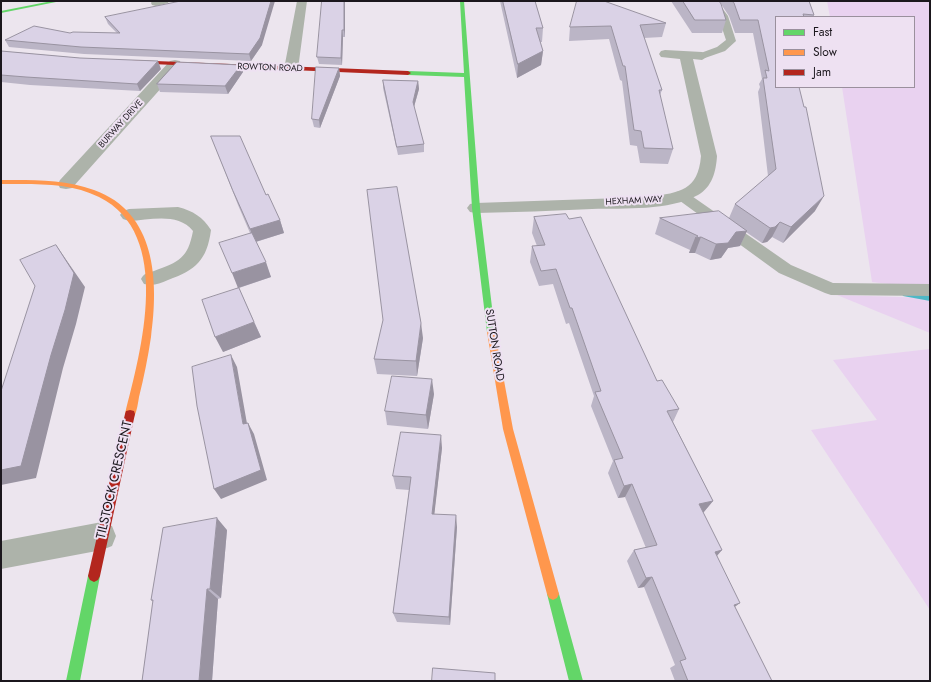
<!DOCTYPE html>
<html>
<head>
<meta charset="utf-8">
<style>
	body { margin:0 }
	#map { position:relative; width:931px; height:682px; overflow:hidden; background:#ece5ee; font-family:Jost,sans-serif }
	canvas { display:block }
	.frame { position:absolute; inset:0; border:2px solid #1b171d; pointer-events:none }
	.legend { position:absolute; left:775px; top:16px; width:140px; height:72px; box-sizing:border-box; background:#eee1f2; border:1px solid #9a909d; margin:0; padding:5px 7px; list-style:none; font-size:12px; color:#1b171d }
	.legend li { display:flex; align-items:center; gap:8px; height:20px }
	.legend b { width:20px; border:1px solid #9a909d }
</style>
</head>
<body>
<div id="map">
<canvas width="931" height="682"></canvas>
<div class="frame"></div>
<ul class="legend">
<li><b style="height:5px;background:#63d668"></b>Fast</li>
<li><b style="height:5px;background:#ff974d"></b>Slow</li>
<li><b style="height:5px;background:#b3261e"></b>Jam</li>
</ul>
</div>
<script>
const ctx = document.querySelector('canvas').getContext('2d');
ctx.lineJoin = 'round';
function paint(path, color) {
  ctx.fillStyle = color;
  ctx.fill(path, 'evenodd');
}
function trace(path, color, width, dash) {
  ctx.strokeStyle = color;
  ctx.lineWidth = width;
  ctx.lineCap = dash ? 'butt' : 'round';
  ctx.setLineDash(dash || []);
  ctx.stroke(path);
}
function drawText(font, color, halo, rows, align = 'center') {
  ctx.font = font + ' Jost,sans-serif';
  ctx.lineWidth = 4;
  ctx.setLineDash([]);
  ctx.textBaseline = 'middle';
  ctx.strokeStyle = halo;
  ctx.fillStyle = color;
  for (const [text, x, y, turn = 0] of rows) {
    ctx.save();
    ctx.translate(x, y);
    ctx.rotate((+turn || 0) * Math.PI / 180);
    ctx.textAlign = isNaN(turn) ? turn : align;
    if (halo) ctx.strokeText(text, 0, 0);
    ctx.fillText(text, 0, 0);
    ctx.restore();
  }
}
paint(new Path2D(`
	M827,1H930V286H905L872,282L842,87H914V17H830Z
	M837,295L930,298V333Z
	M930,349V610L811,430L877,420L833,360Z`), '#e9d2f0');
paint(new Path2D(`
	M906,291L930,295V301L903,296L902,294L903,292Z`), '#4eb8c6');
paint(new Path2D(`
	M708,1H717L728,16L736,41L725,51L702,59L697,56L698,54L717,47L726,40L718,16Z
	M681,191L686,192L791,265L833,283L930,284V296L831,295L825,293L779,273L676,198L674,195L676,192Z`), '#adb3aa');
paint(new Path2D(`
	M152,1H169L168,3L156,6L152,5L151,3Z
	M297,1H307L298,69L296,72H286L284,69Z
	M665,50L702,52L708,56L702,60L693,59L717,156C716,172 712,187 698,195C669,211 624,208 592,209C553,211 515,212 476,213L470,212L467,208L470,204L476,203L650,197C680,192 698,191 701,156L680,59L661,57L659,54L661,51Z
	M175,60L180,61L181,64L180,67L72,188L66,189L60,188L58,184L60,180L170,61Z
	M178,207C193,211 203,217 211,230C207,260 196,270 168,280C159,284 153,286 144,284L141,279C144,273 148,273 154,271C179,262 188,258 193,231C178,212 150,220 129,221L123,219L120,215L123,211L129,209Z
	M102,522L112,526L116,536L112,546L102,550L1,569V541Z`), '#adb3aa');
paint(new Path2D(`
	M52,1H61L1,13V11Z
	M460,1H464L480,208L495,332L491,335L487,332L472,208L464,77L408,75L405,73L408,71L464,73Z
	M94,570L98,572L100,576L80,681H66L88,576L90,572Z
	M553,588L557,590L559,594L583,681H569L547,594L549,590Z`), '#63d668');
paint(new Path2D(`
	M1,180C32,180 64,179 94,190C156,212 159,281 151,337C148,357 144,377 139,397C138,403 137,411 134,417L130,418L126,417L125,414C141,351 174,234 99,197C70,182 33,184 1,184Z
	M491,329L495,332L513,429L559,594L557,598L553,600L549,598L547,594L503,429L487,332Z`), '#ff974d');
paint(new Path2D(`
	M130,60L408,71L411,73L408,75L128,63L127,62Z
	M130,410L134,411L135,414L100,576L98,580L94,582L90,580L88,576L125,414L126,411Z`), '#b3261e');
paint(new Path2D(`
	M345,1V37H343L342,65L319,64L317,57Z
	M500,1H535L543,28L542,42H540L543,51L541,65L517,78Z
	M671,1H719L726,20L722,33H692Z
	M719,1H809L814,15V17H776L815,211L783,243L772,237L767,242L762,243L746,232L740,246L728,248L721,258L710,260L695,253H689L690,250L655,234L660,218H729L735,204L768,176L758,92L760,87L759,84L762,79L753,33H735L729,16Z
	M105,17L262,45L251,61L84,54L9,47L5,40L70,33H117L108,24Z
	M666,23L662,37L644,38L662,90L660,95L673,149L668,164L640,163L637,146L630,145L622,81L620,80L609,39L569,41L570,27Z
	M1,51L80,58L161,69L140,91L30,85L1,82Z
	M241,65L243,72L228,94L160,92L157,84Z
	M339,68L340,76L320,128L314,127L312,119Z
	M383,80L418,81L419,89L414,107L424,144V152L398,155L383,88Z
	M211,136L266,195L280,220L284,233L256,242L271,277L239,288L261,337L223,352L250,233L238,205Z
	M534,217L569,219L657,381L679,409L673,422L713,501L703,513L722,550L717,556L735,607L772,681H675L670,668L675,665L644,587L638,588L627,561L634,550L646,548L625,497L618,498L608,473L613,461L591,406L594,396L569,323L566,324L553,284L539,286L530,262L532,246H537L532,233Z
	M423,338L417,376L377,374L374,359Z
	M434,394L428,429L387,425L385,411Z
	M442,448L434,514L457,527L450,625L397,622L393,613L409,490L396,489L393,476Z
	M227,530L221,598L218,599L212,681H142L153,602L151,600Z`), '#bbb5c6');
paint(new Path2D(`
	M271,1H275L262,45L251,61L249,54Z
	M344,1H345V37L344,30Z
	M342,30L343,37L342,65L341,58Z
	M543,51L541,65L517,78L518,64Z
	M158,61L161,69L140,91L137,84Z
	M241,65L243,72L228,94L225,86Z
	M339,68L340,76L320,128L319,120Z
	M418,81L419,89L413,110V102Z
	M824,196L815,211L783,243L791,227Z
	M280,220L284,233L255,242L250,229Z
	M780,222L772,237L767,242L762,243L770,228Z
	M747,231L740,246L728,248L721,258L710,260L716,244L736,232Z
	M701,237L695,253H689L695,238Z
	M56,245L85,287L76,324L63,368L36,478L1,485V470Z
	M266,262L271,277L238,288L232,273Z
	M254,322L261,337L223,352L215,337Z
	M421,323L423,338L417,376L416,361Z
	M231,355L237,367L249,435L243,424Z
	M432,379L434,394L428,429L426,415Z
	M248,423L254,434L267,480L221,499L214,489Z
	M441,435L442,448L433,526L432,514Z
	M632,484L625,497L618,498L624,486Z
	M713,501L703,513L699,504Z
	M456,515L457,527L450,625L449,617Z
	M217,518L227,530L221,598L210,589Z
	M722,550L712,561L715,552Z
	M652,577L644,587L638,588L646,578Z
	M207,589L218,599L212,681H199Z
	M740,603L728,612L734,605Z`), '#9993a1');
const building = new Path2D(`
	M181,1H271L260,38L249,54L81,47L5,40L34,26L70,33L73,32L120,33L105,17Z
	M322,1H344V30H342L341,58L317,57Z
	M503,1H535L543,28H536L543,51L518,64Z
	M577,1H604L666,23L640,25L662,90H659L673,149L644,148L641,131L634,130L625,66H623L611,26L570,27Z
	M683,1H719L721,4L726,20H695Z
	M732,1H809L814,15L803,14L804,17H776V87H799L804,107H806L824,196L791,227L780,222L775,227L770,228L735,204L776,169L763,78H767L765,70L769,71L758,20H740L734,3Z
	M1,51L80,58L158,61L137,84L26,77L1,75Z
	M177,62L241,65L225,86L157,84Z
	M316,67L339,68L319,120L312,119Z
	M383,80L418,81L413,102L424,144L397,147Z
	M211,136H240L266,195L268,194L280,220L250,229L233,191Z
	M397,187L421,323L416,361L374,359L383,320L367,190Z
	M719,211L747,231L736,232L728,243L716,244L701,237L695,238L698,236L660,218Z
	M566,214L569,219L581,217L657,381L662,380L679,409L667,411L713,501L699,504L722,550L715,552L740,603L734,605L772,681H688L680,661L686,659L652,577L646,578L634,550L657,545L632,484L624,486L614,460L623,458L595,392L601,391L572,308H570L556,269L541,271L532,246L545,245L534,217Z
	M252,233L266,262L232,273L219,243Z
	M56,245L74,273L65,310L51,355L21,466L1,470V391L35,286L20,260Z
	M239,288L254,322L215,337L202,300Z
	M231,355L243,424L248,423L261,470L214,489L197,406L192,367Z
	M392,376L432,379L426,415L385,411Z
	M401,432L441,435L432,514L456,515L449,617L393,613L411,477L393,476Z
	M217,518L210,589H207L199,681H142L153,600H151L163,528Z
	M433,668L495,673V681H432Z`);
paint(building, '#dad2e6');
trace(building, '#9993a1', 1);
drawText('9px', '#1b171d', '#eee1f2', [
	["ROWTON ROAD",270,68,2],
	["BURWAY DRIVE",121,124,-48],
	["HEXHAM WAY",634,201,-3]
]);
drawText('11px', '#1b171d', '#eee1f2', [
	["SUTTON ROAD",494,345,81]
]);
drawText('13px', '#1b171d', '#eee1f2', [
	["TILSTOCK CRESCENT",115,480,-77]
]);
</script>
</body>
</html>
